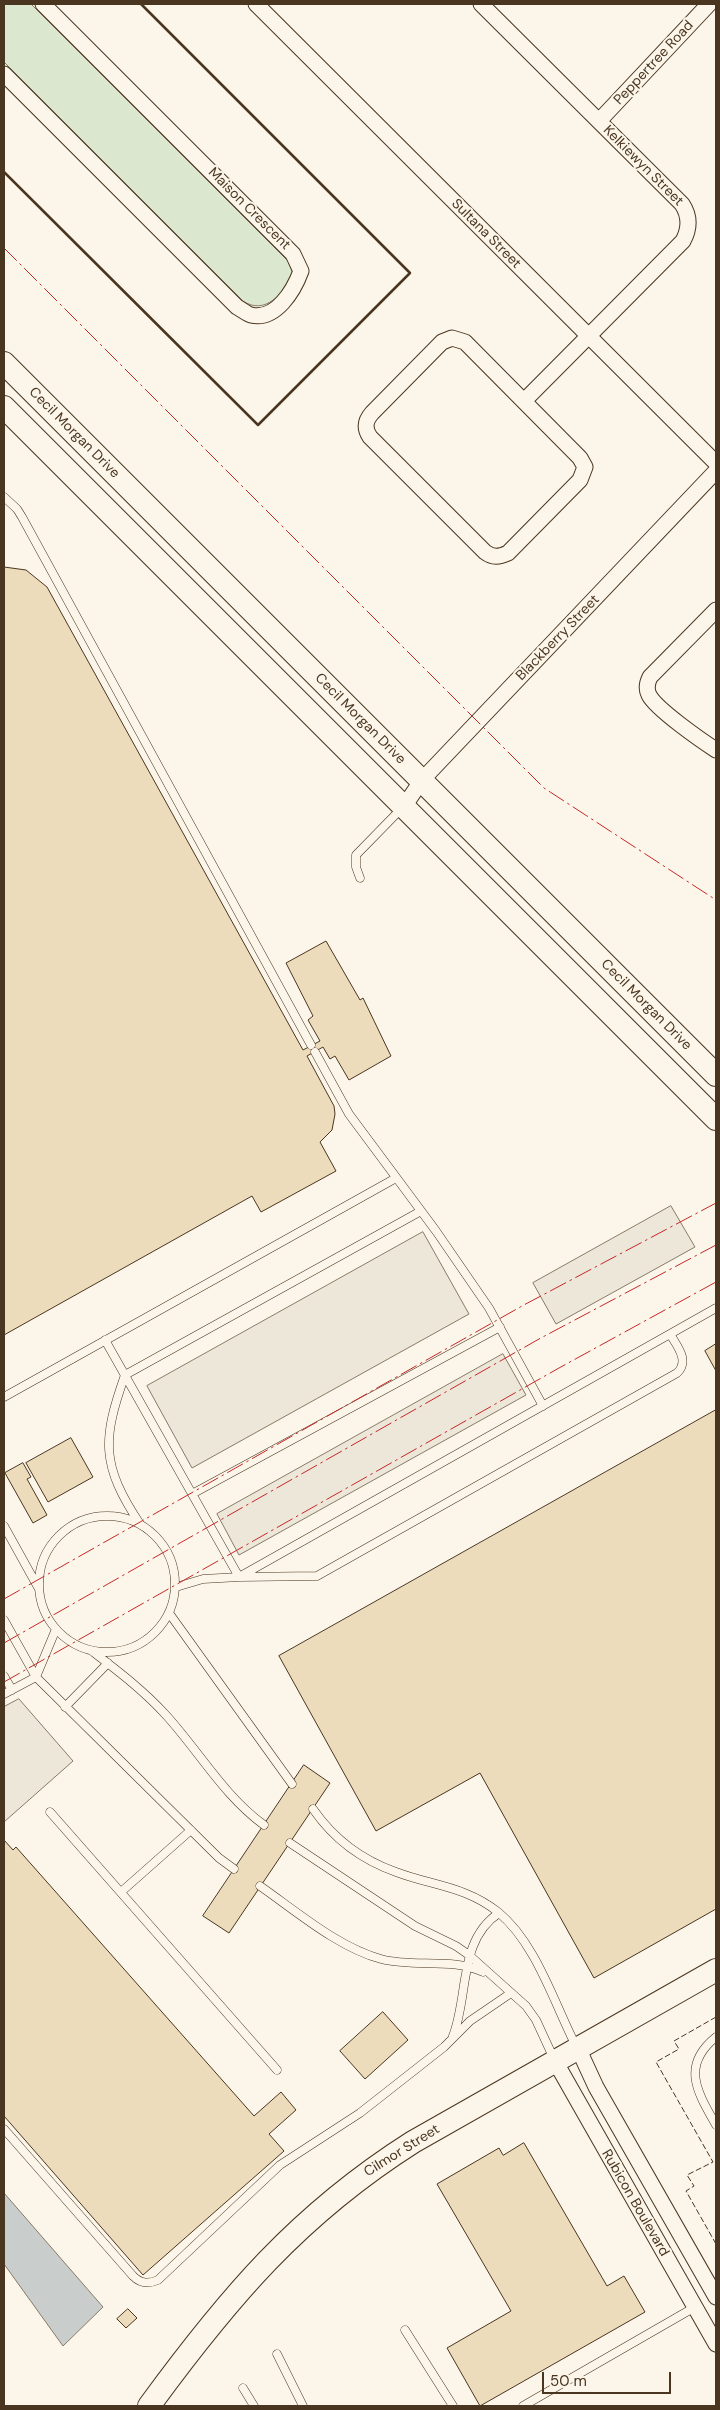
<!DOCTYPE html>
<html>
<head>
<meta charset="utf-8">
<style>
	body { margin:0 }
	#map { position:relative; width:720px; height:2410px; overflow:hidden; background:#fbf6e9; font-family:"DM Sans",sans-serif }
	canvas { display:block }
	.frame { position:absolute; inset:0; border:5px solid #4a3520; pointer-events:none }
	.scale { position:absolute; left:542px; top:2372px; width:129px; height:22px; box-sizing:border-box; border:2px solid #4a3520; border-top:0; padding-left:6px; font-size:15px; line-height:18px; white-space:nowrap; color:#4a3520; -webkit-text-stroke:4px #fbf6e9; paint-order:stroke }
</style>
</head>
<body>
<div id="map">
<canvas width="720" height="2410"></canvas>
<div class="frame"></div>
<div class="scale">50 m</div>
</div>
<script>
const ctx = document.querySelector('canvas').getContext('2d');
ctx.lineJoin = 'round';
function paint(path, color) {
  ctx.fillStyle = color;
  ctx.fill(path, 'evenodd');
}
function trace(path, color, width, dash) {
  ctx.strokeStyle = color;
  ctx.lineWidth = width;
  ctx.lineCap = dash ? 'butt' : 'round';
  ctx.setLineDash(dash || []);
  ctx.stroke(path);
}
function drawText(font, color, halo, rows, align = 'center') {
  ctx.font = font + ' "DM Sans",sans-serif';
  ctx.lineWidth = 4;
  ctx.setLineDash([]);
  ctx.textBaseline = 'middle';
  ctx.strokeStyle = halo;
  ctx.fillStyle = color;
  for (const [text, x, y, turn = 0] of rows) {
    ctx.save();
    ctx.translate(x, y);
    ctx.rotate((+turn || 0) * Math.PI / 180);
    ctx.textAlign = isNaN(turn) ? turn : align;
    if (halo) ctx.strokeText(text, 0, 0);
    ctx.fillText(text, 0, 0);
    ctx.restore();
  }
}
const green = new Path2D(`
	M4,4H31L288,261L293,274C284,293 265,316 243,301L4,62Z`);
paint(green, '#dce7d0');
trace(green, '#887966', 1);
const parking = new Path2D(`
	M671,1206L695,1247L556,1324L533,1283Z
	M423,1232L469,1314L192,1468L147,1386Z
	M503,1354L526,1395L239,1555L217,1514Z
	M19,1699L73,1761L4,1822V1707Z`);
paint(parking, '#ede7d9');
trace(parking, '#887966', 1);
const water = new Path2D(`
	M4,2193L103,2307L63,2346L4,2264Z`);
paint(water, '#c9cecd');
trace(water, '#887966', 1);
const building = new Path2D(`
	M4,567L26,570L47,587L303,1050L320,1041L308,1020L313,1016L286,963L326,941L360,1000L363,998L391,1056L349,1080L335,1056L330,1059L323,1047L307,1056L334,1106L335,1114L332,1130L320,1142L336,1171L261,1212L252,1196L4,1335Z
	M716,1344V1371L705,1351Z
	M716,1410V1909L594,1978L480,1773L376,1831L279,1656Z
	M71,1438L93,1477L48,1502L26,1463Z
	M23,1463L31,1477L27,1479L47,1515L33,1523L5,1473Z
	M304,1765L330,1783L229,1933L203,1916Z
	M4,1840L13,1850L16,1847L254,2116L281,2092L296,2110L269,2134L284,2151L143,2275L4,2116Z
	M383,2012L408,2040L365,2079L340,2051Z
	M524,2143L607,2286L624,2276L645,2312L480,2406L447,2348L511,2311L437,2184L499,2148L503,2155Z
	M128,2309L137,2318L126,2328L117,2319Z`);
paint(building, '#ecdcbc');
trace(building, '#4a3520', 1);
const lane = new Path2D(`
	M4,497L17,509L22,517L311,1045
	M360,878L356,867V855L402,808
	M315,1052L349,1114L436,1231L489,1308L543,1406
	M670,1334C677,1346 690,1361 677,1373L317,1576L239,1577Z
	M670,1334L716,1308
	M105,1340L239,1577L203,1579L176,1587
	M4,1397L396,1178
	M192,1494L500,1327
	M39 1584a68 68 0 1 1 136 0a68 68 0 1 1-136 0Z
	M140,1524C101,1465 102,1440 125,1375L421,1211
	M4,1526L39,1589
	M169,1613L292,1784
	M4,1620L36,1677L219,1858L234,1869
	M92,1651C118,1671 143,1690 165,1714C199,1751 223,1795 264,1825
	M4,1676L12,1690
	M4,1694L36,1677L56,1629
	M65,1707L108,1663
	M313,1809C333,1838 362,1860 396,1872C433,1886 465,1886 498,1912C536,1943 554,2003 576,2046
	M50,1812L277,2070
	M290,1843L415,1926L456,1946L469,1955L526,2006L536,2020L554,2059
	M260,1886C296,1911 339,1948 381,1959C414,1968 452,1957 483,1972
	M121,1892L191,1830
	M453,2036C469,1995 458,1940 499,1913
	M716,2037C680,2066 698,2093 716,2125
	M4,2129L133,2276C141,2284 149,2284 158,2280L280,2165L360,2113L444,2047L470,2021L511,1993
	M405,2330L453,2406
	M277,2354L303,2406
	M243,2388L254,2406
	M523,2406L695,2307`);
const street = new Path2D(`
	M256,4L716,463
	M481,4L682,204C690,216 690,228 683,241L524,401
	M4,74L237,307C241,309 247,314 251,315C276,321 294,290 301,271L293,254L43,4
	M599,121L709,4
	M452,338L465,342L580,458L585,467L580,480L508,553C499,557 493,558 485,552L370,437C364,428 365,421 372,413L442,342Z
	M716,610L650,677C647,683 646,689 649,695C656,709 702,741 716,750
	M403,808L422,780L716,471
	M578,2048L596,2087L716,2297
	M555,2061L716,2344`);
const secondary = new Path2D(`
	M4,363L716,1075
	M4,407L716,1119
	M149,2406C228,2298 298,2215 413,2142L716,1970`);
trace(lane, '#4a3520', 9);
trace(street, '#4a3520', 17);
trace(secondary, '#4a3520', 24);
trace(lane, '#fbf6e9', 8);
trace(street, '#fbf6e9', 15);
trace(secondary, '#fbf6e9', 22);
trace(new Path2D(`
	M716,2017L674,2041L679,2049L656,2062L713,2162L687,2175L694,2186L686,2191L716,2244`), '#4a3520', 1, [6, 2.5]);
trace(new Path2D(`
	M4,172L258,425L410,273L141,4`), '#4a3520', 2.5);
trace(new Path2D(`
	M4,248L544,788L716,900
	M4,1599L522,1306L716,1203
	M4,1643L539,1339L716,1245
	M4,1682L559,1368L716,1282`), '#c62828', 1, [18, 4, 2.5, 4]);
drawText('14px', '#4a3520', '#fbf6e9', [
	["Peppertree Road",654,63,-47],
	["Kelkiewyn Street",643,166,45],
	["Maison Crescent",249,209,45],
	["Sultana Street",486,234,45],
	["Cecil Morgan Drive",74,433,45],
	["Blackberry Street",558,638,-46],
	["Cecil Morgan Drive",360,719,45],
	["Cecil Morgan Drive",646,1005,45],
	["Cilmor Street",402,2151,-32],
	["Rubicon Boulevard",635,2203,60]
]);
</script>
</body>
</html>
